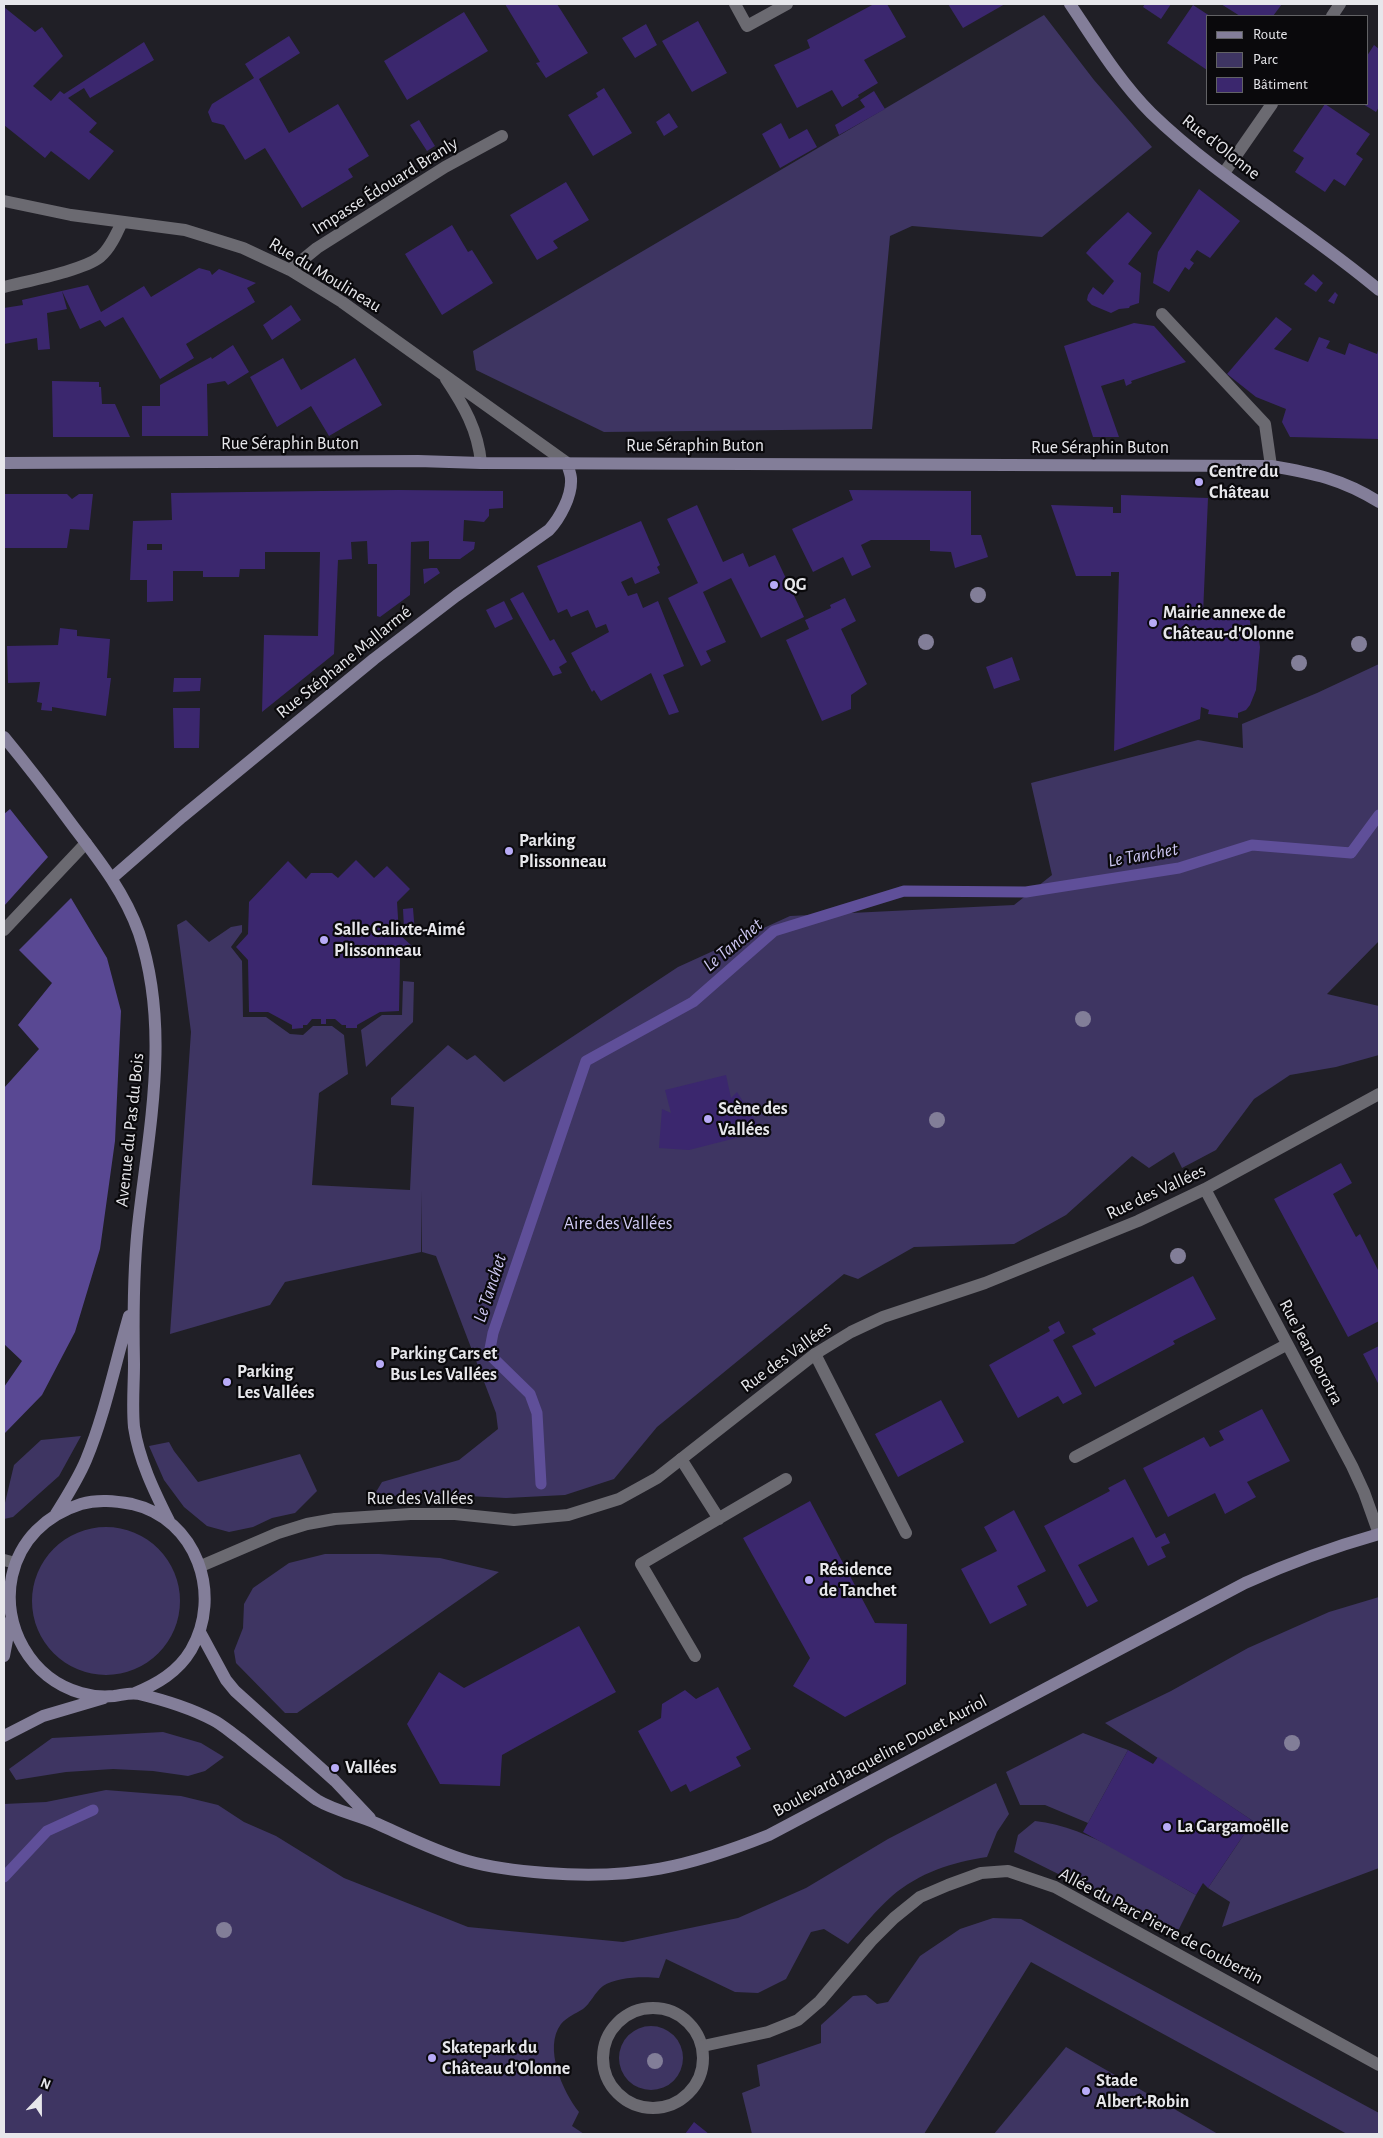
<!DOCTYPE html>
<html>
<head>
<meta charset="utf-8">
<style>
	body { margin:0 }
	#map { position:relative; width:1383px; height:2138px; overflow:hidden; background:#201f26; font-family:"Alegreya Sans",sans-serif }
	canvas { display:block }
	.frame { position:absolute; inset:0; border:5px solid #e7e7eb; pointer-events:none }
	.legend { position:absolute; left:1206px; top:15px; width:162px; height:90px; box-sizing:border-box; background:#0a090c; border:1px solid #626265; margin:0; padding:6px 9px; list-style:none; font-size:15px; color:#e7e7eb }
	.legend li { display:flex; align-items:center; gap:10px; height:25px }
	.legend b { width:25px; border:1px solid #626265 }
	.north { position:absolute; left:15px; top:2073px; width:50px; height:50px; -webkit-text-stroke:4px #0a090c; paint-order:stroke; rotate:22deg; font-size:14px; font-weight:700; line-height:20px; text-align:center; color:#e7e7eb }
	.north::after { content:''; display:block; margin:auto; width:18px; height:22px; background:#e7e7eb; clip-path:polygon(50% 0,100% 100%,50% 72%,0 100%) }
</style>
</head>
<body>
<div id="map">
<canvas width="1383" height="2138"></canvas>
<div class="frame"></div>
<ul class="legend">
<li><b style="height:6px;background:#837e99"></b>Route</li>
<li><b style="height:14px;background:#3e3562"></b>Parc</li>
<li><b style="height:14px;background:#3b276e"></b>Bâtiment</li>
</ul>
<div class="north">N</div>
</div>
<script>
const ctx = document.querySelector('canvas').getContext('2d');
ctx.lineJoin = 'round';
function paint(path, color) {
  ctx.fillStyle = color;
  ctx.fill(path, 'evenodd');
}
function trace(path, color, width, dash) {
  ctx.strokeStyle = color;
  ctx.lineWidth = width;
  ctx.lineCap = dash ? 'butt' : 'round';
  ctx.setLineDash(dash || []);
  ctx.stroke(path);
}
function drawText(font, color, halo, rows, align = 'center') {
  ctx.font = font + ' "Alegreya Sans",sans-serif';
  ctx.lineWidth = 4.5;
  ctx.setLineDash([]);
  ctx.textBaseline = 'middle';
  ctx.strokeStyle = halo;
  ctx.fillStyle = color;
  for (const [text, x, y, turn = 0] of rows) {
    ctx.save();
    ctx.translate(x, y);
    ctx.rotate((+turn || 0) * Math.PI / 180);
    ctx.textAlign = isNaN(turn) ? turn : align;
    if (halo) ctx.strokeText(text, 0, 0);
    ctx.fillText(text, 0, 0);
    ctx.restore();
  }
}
paint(new Path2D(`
	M1044,15L1094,80L1152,147L1042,237L912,226L890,236L872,429L604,432L476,370L473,351Z
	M1379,664V941L1327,994L1379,1006V1055L1336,1067L1290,1075L1254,1099L1216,1150L1182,1168L1174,1152L1149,1168L1132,1156L1066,1215L1014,1244L914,1247L858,1279L844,1274L657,1427L614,1479L565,1495L506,1498L430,1494L373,1497L382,1482L459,1460L498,1429L496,1413L436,1256L422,1252L421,1191V1252L285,1282L270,1305L170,1334L191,1032L177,925L186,920L209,942L231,927L242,925V932L231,947L242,961L243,1017H266L290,1034L303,1035L313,1026H332L344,1035L348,1074L319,1093L312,1185L410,1190L414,1107L391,1105V1098L448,1045L467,1060L475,1055L504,1082L678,967L790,916L1014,905L1052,875L1031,783L1198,740L1243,748L1242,724L1317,693Z
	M403,981L414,982L413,1022L366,1067L361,1030L382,1015H402Z
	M81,1436L59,1476L13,1517L4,1519V1507L14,1465L41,1440Z
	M169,1442L174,1451L198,1482L300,1454L317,1491L295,1513L272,1518L253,1527L229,1532L207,1526L184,1507L164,1480L149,1446Z
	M32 1601a74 74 0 1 1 148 0a74 74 0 1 1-148 0Z
	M325,1554H379L440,1558L499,1572L297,1713H285L236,1663L234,1651L243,1628L244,1604L253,1588L289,1563Z
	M1379,1597V1868L1222,1927L1230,1902L1208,1888L1253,1821L1105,1723L1171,1691L1248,1648L1329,1612Z
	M163,1732L201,1743L224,1757L205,1771L188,1776L153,1771L113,1769L66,1772L16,1780L9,1769L52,1738Z
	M1083,1733L1128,1750L1088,1823L1045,1805H1020L1006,1772Z
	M996,1783L1009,1814L997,1832L987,1857C952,1862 919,1873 892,1896C876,1910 862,1928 848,1944L824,1929L811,1932L786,1979L758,1993L735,1992L666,1959L659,1978C643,1976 616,1977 603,1986C595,1992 590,2004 583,2009C575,2014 567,2017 561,2024C543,2048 563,2092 579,2112L572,2126L584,2134H4V1804L46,1802L106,1790L181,1796L218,1805L244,1822L276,1836L344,1878L468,1927L623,1942L738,1918L806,1888L888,1839Z
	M1035,1821C1091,1827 1147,1868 1196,1895L1177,1933L1014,1852L1018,1835Z
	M993,1918L1021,1919L1379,2113V2134H1347L1031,1962L924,2134H752L742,2093L760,2086L757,2065L821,2043V2025L853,1996L866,1995L877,2004L888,2002L920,1956L960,1929Z
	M619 2058a32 32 0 1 1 64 0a32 32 0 1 1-64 0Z
	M1066,2047L1218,2134H994Z`), '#3e3562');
paint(new Path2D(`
	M10,809L48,857L4,906V814Z
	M71,898L107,958L121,1011L115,1141L100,1249L75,1332L42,1395L4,1434V1387L22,1361L4,1344V1088L39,1049L18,1025L52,983L19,950Z`), '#594893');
trace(new Path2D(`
	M541,1484L537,1413L530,1394L489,1354L493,1333L586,1061L693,1002L774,931L904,891L1026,892L1179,868L1252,845L1351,853L1379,815
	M4,1877L47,1831L93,1810`), '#5f4f99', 11);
paint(new Path2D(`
	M505,4H557L588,53L546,78L536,63L540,62Z
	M874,4H887L906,37L864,60L878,83L858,95L859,97L842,107L832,90L797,108L774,65L810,48L807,40Z
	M948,4H1005L963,28Z
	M1145,4H1171L1161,19L1143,7Z
	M1221,4H1282L1273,16H1240Z
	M1193,5L1210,16H1207V70L1167,43Z
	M4,7L35,32L42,27L63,56L33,86L51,101L60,91L64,94L144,42L154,60L90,98L84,88L68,98L97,123L89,132L114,151L89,180L51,151L45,158L4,125Z
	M464,12L488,51L407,100L384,61Z
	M698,21L727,73L692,92L662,41Z
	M646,24L657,45L635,58L622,38Z
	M289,36L300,53L259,79L289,133L338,104L369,156L348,169L353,177L302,208L265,148L245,160L224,125L212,122L208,112L212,104L254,78L245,64Z
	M1374,45L1379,49V107L1376,112L1363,104H1367V56Z
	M604,88L632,133L593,156L568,115L598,97L596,93Z
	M874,91L885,109L839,135L835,125L865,107L860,100Z
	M1325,104L1370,134L1356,154L1363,159L1345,186L1334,179L1325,192L1295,172L1304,158L1293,151Z
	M669,113L678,127L664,136L656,122Z
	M419,120L435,146L427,151L410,125Z
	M781,123L789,139L807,129L817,147L780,168L762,134Z
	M566,182L589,220L553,241L558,248L537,260L510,215Z
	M1199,189L1240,221L1210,258L1197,250L1190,260L1194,263L1189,270L1185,267L1169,292L1153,283L1158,252Z
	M1128,212L1152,233L1128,264L1141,273L1139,303L1130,306L1129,308L1119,309L1111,313L1092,305L1087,300L1088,295L1093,287L1103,295L1114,281L1086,253L1092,246Z
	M452,225L468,252L472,250L493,283L442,315L405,254Z
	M199,268L210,271L212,275L219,269L256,283L247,288L255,302L186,344L194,358L160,379L123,317L105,327L100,320L80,329L62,291L67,309L47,313L50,349L38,350L37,338L4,344V308L23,305L22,300L88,285L101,312L144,286L151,297Z
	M1313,274L1323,283L1316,292L1304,284Z
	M1335,292L1338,295L1334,304L1328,301Z
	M291,305L301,320L272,340L263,325Z
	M1276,317L1292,329L1274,349L1308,362L1319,337L1330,341L1326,348L1345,355L1349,343L1377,354L1379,347V439L1290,437L1282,422L1286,409L1256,397L1227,374Z
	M1134,323L1154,326L1186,362L1131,381L1132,383L1126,386L1124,379L1101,386L1119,437H1093L1064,346Z
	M233,345L249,372L228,385L225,381L207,384L208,436H142V406H160V385L211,357L212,359Z
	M283,358L301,390L355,358L382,405L329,436L311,406L277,427L250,377Z
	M52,381L99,382V387H101L102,404H115L130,437H53Z
	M398,490L503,491V508L489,509V516L484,522L464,520L463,541L475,542L474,549L460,559H429V541L411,542L410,595L380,617L377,616V564H368L367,541L351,542L352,559L338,560L334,654L262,712L264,635L318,636L320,552H265V569H240L239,577H203V571H173V601L147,602V580H130L133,521L172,520L171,493ZM147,544H162V550H147Z
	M849,490L971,491V535H981L988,557L955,568L951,552L930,551V540H871L861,545L871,567L852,576L843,557L813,572L792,529L853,500Z
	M4,494H67L72,499L79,494H93L89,530L70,529L67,548H5Z
	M1121,495L1208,498L1203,614L1249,611L1251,631L1259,641L1260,647L1256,690L1250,705L1246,710L1238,713V718L1208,714L1209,710L1201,707L1200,719L1114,751L1119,572H1111V576H1076L1051,505L1113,507V513H1121Z
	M697,505L723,562L743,553L749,567L775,555L804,617L761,638L731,578L703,592L726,642L706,651L711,661L701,666L668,598L698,583L667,519Z
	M641,521L660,565L657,567L660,573L635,584L632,577L621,582L628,596L637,593L643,608L658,601L684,666L663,675L679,712L669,715L651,673L601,701L594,690L592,692L571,653L609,632L606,624L596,628L588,610L571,617L567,609L558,613L537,566Z
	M431,568H437L440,573L424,584L423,569Z
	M523,592L550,641L554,639L567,662L559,667L562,673L553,676L510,599Z
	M845,598L856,621L841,629L867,684L851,695V709L822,721L786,640L809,629L805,620L831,608L830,605Z
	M504,601L513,619L495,628L486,610Z
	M60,628L77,630V636L110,639L107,678H111L106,716L52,707V711L41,710L42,703L37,702L40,682L8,683L7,646L58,645Z
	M1012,657L1020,680L994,689L986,667Z
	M174,678H201L200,691L173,692Z
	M173,708H200L199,748H174Z
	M356,860L374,878L387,866L410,889L397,902L399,934L412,946L400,958L399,1011L380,1012L357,1025V1028H346V1025H342L335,1019H326V1024H321V1019H312L307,1025H303V1028L292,1029V1025L268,1012H249L248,960L236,947L248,934L249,902L288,861L306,879L311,873H332L338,878Z
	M413,908L415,934L411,935L404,928L403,909Z
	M726,1075L731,1098L737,1092L758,1125L736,1138L689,1150L659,1148L662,1109L671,1113L665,1090Z
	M1341,1163L1352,1183L1333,1194L1356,1237L1360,1234L1379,1272V1321L1348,1337L1274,1199Z
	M1193,1276L1216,1319L1173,1341L1175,1344L1095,1387L1072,1346L1096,1334L1092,1329Z
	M1059,1321L1065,1333L1053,1340L1082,1394L1063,1404L1058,1396L1018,1418L989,1365L1050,1331L1048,1327Z
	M1379,1346V1385L1363,1354Z
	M941,1400L964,1442L898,1477L875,1434Z
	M1262,1409L1290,1461L1247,1482L1256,1497L1225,1514L1215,1493L1168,1517L1143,1468L1204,1437L1210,1447L1224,1440L1219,1431Z
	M1125,1479L1156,1538L1165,1533L1170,1543L1161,1547L1166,1557L1148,1566L1133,1537L1078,1565L1098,1601L1087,1607L1044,1526L1110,1491L1108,1488Z
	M810,1501L875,1623L907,1624L906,1684L845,1717L793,1686L810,1658L743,1538Z
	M1014,1510L1046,1571L1017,1586L1027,1605L990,1624L961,1569L997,1551L984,1527Z
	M579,1626L616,1692L502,1755L500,1786L440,1784L407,1724L439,1672L464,1688Z
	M718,1687L751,1749L736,1757L741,1766L690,1792L686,1784L671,1792L638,1731L661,1718L662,1704L685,1690L696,1699Z
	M1128,1750L1153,1764L1158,1757L1253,1821L1208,1888L1203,1883L1196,1895L1083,1832Z
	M694,2122L709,2134H685Z`), '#3b276e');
trace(new Path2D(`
	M1162,314L1265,424L1271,466
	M4,930L86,843
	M815,1354L906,1533
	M681,1459L719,1519
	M4,1560L15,1563
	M695,1656L641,1564L786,1479
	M603 2058a50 50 0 1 1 100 0a50 50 0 1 1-100 0Z`), '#6b6a71', 12);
trace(new Path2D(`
	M735,4L747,26L787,4
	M1332,16L1340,4
	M1224,173L1272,104
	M4,201L71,215L185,230L243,248L290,270L342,302L567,463
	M290,270L317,248L445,167L502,136
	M4,287C27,281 82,271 100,257C110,249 117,233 122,222
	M446,379C464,406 478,430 481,463
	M1205,1189L1352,1466L1364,1492L1379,1534
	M1075,1457L1286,1345
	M201,1566L278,1533L307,1524L335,1519L410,1514H455L514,1520L568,1515L619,1499L657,1478L815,1354L851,1332L883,1317L985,1283L1138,1221L1205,1189L1379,1094
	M703,2046L768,2032L798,2020L820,2001L871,1941L894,1918L920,1897L948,1885L981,1873L1008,1871L1055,1887L1379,2065`), '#6b6a71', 12);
trace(new Path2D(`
	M1070,4C1095,41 1119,81 1151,113C1220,180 1306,228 1379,290
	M4,463L418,461L481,463L1271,466C1313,473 1342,479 1379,502
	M4,737C28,766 51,796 73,826C99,860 125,893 139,933C170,1026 150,1123 139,1217C133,1266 133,1314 134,1364C134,1384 132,1406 134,1427C139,1460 154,1491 169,1521
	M112,878L182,817L374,659L456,596L549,530C560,518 572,496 571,479C571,474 568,468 567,463
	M56,1514C67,1496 78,1479 86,1460C105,1414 115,1364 129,1316
	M200,1632L226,1680L235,1691L335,1781L370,1818
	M4,1656L11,1619
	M135,1693C157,1684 178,1672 191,1650C223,1595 197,1519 132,1504C115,1501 98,1499 81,1504C46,1515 20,1540 12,1576C1,1626 31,1679 81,1693C91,1696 104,1697 114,1696C122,1695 131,1692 139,1694C164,1700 190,1708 213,1720C223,1725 231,1733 240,1739C257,1753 274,1766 291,1780C299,1786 308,1794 317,1800C335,1811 358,1815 378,1824C407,1837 437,1852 468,1861C493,1868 520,1871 546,1873C633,1880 689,1867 769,1835L1245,1583C1289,1563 1333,1547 1379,1534
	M4,1736L43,1716L104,1698`), '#837e99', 12);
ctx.fillStyle = '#827e98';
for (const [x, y] of [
	[978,595],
	[926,642],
	[1359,644],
	[1299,663],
	[1083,1019],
	[937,1120],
	[1178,1256],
	[1292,1743],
	[224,1930],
	[655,2061]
]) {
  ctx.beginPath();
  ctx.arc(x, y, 8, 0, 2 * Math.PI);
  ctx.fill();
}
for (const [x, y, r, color] of [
	[1199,482,5,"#b8abf7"],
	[774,585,5,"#b8abf7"],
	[1153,623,5,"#b8abf7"],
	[509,851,5,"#b8abf7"],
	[324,940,5,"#b8abf7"],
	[708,1119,5,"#b8abf7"],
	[380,1364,5,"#b8abf7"],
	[227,1382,5,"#b8abf7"],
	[809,1580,5,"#b8abf7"],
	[335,1768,5,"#b8abf7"],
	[1167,1827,5,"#b8abf7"],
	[432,2058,5,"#b8abf7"],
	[1086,2091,5,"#b8abf7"]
]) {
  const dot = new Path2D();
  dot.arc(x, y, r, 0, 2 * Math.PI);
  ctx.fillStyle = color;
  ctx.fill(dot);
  trace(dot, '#0a090c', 2);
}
drawText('18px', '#e7e7eb', '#0a090c', [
	["Rue d'Olonne",1221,147,38],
	["Impasse Édouard Branly",385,186,-32],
	["Rue du Moulineau",325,275,31],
	["Rue Séraphin Buton",290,444],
	["Rue Séraphin Buton",695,446],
	["Rue Séraphin Buton",1100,448],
	["Rue Stéphane Mallarmé",344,662,-39],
	["Avenue du Pas du Bois",130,1130,-84],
	["Rue des Vallées",1156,1192,-25],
	["Rue Jean Borotra",1311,1352,62],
	["Rue des Vallées",786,1357,-36],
	["Rue des Vallées",420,1499],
	["Boulevard Jacqueline Douet Auriol",880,1756,-28],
	["Allée du Parc Pierre de Coubertin",1161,1926,28]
]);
drawText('bold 18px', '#e7e7eb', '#0a090c', [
	["Centre du",1209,472],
	["Château",1209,493],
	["QG",784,585],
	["Mairie annexe de",1163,613],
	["Château-d'Olonne",1163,634],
	["Parking",519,841],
	["Plissonneau",519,862],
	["Salle Calixte-Aimé",334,930],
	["Plissonneau",334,951],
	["Scène des",718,1109],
	["Vallées",718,1130],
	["Parking Cars et",390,1354],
	["Bus Les Vallées",390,1375],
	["Parking",237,1372],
	["Les Vallées",237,1393],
	["Résidence",819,1570],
	["de Tanchet",819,1591],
	["Vallées",345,1768],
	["La Gargamoëlle",1177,1827],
	["Skatepark du",442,2048],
	["Château d'Olonne",442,2069],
	["Stade",1096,2081],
	["Albert-Robin",1096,2102]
], 'left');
drawText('18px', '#d2ccf6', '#0a090c', [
	["Aire des Vallées",618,1224]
]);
drawText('italic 19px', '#ccc6f1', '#0a090c', [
	["Le Tanchet",1143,855,-10],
	["Le Tanchet",733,945,-40],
	["Le Tanchet",490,1288,-72]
]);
</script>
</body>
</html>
